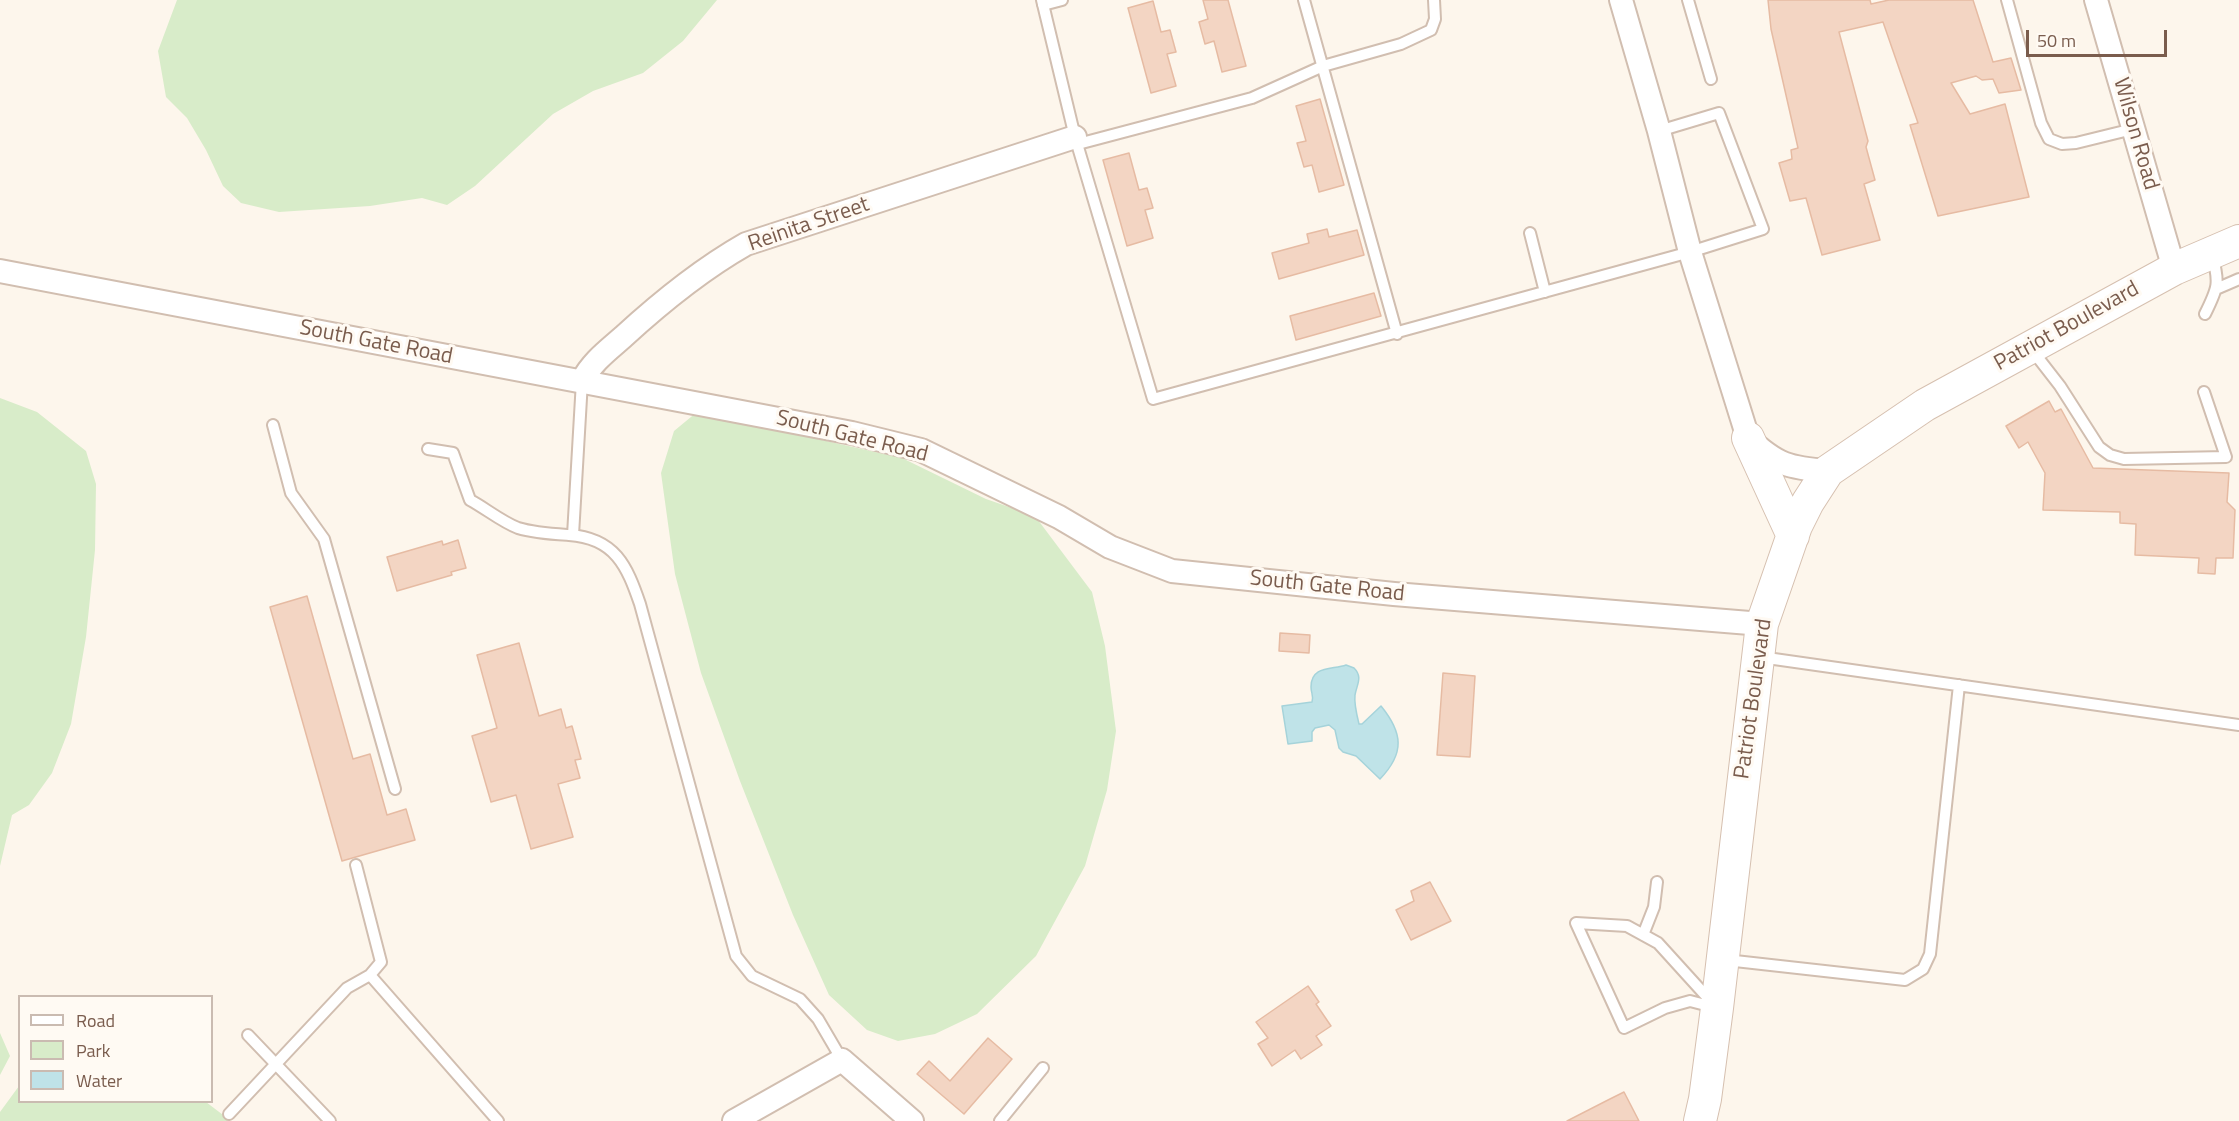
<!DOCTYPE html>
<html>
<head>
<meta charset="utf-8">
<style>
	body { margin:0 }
	#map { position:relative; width:2239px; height:1121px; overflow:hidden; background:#fdf6ec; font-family:"Titillium Web",sans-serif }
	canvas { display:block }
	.legend { position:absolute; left:18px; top:995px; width:195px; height:108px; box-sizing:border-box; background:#fffaf3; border:2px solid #cabbb1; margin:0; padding:8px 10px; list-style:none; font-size:18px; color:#7a5c4d }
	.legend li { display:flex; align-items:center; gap:12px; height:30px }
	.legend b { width:30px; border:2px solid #cabbb1 }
	.scale { position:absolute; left:2026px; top:30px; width:141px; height:27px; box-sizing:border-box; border:3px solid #7a5c4d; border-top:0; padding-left:8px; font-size:18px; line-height:21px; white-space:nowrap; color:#7a5c4d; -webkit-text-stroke:4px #fffaf3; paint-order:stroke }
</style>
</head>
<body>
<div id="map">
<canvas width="2239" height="1121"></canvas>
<ul class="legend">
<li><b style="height:8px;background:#fff"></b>Road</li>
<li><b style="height:16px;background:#d8ecc9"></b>Park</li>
<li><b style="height:16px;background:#bfe3e8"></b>Water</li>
</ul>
<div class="scale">50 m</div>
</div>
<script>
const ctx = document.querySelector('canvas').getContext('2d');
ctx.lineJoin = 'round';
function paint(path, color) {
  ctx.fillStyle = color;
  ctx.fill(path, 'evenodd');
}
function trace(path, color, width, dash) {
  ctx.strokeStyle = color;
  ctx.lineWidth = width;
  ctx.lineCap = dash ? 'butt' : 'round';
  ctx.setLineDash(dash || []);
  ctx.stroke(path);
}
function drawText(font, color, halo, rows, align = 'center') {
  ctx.font = font + ' "Titillium Web",sans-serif';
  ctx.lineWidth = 6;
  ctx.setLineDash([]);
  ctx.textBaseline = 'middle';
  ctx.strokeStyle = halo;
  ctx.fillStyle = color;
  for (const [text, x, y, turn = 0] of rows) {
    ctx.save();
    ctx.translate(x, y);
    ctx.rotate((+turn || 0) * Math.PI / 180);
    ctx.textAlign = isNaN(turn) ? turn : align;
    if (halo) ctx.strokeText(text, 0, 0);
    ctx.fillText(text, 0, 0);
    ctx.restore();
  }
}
paint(new Path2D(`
	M177,0H717L683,41L643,73L593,91L553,114L475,186L447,205L422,198L370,206L279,212L241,203L223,186L206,150L187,118L166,97L158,51Z
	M0,398L37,412L86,451L96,484L95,550L86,637L71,724L52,773L29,805L12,815L0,866Z
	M697,412L902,458L986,499L1035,516L1092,592L1105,646L1116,731L1107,790L1085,866L1036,956L977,1014L935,1034L898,1041L867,1030L829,995L793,915L740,781L701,673L675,574L661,473L674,431Z
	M0,1033L10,1056L0,1075Z
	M19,1086L20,1102H206L231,1121H0V1112Z`), '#d8ecc9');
const water = new Path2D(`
	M1346,665L1354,668C1363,677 1357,684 1355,695C1354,703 1357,716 1359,724H1362L1381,706C1403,733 1405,753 1380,779L1356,756L1343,752L1339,748L1335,730L1329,725L1315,728L1312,732V741L1288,744L1282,706L1312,702C1314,696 1311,693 1311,687C1311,665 1333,670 1346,665Z`);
paint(water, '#bfe3e8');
trace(water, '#a5d3da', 1.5);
const building = new Path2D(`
	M1203,0H1228L1246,66L1222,72L1214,41L1205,44L1199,22L1208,19Z
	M1768,0H1870L1871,4L1889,0H1973L1993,62L2011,58L2021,90L1999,93L1993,79L1982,80L1976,76L1951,83L1970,114L2005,104L2029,197L1938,216L1910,125L1918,123L1883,22L1839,32L1868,141L1866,147L1875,180L1864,184L1880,240L1822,255L1806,198L1790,201L1779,163L1792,159L1791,150L1798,148L1771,29Z
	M1153,1L1161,32L1170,30L1176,52L1167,54L1176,86L1151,93L1128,8Z
	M1320,99L1344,185L1319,192L1312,165L1304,167L1297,143L1306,141L1296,106Z
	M1129,153L1139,190L1147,188L1153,208L1145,210L1153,238L1127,246L1103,160Z
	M1327,229L1329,237L1357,230L1364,255L1279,279L1272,253L1309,243L1307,234Z
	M1374,293L1381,316L1296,340L1290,316Z
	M2049,401L2055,412L2061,409L2093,468L2229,473L2227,502L2235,510L2233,558H2216L2215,574L2198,573L2199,558L2135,555L2136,524L2120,523V512L2043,510L2045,473L2028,442L2019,448L2006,426Z
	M458,540L466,568L451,572L452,575L397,591L387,557L442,541L443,545Z
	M307,596L353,759L370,754L387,815L406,809L415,840L342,861L270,607Z
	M1280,633L1310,635L1309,653L1279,651Z
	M519,643L539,716L561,709L566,728L572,726L581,759L575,760L580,778L558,784L573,837L531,849L516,795L491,802L472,736L497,728L477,655Z
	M1443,673L1475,676L1470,757L1437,755Z
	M1430,882L1451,921L1411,940L1396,910L1414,901L1411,891Z
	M1308,986L1319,1002L1316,1004L1331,1026L1316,1036L1322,1045L1301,1059L1295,1050L1272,1066L1258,1044L1268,1038L1256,1022Z
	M988,1038L1012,1059L964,1114L917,1074L929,1061L950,1081Z
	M1624,1092L1639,1121H1567L1608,1100Z`);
paint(building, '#f3d5c3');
trace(building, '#e6bba3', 1.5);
const lane = new Path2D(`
	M1042,0L1075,137L1153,399L1690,252L1763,229L1719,113L1659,131
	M1304,0L1397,334
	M1688,0L1711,79
	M2007,0L2041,123L2049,139L2062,144L2076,143L2133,129
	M1043,5L1062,0
	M1078,144L1252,98L1323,66L1401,44L1431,30L1435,19L1434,0
	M1530,233L1545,292
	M2216,289L2239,279
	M2205,314C2218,288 2220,283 2212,255
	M2032,350L2060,386L2099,447L2110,455L2124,459L2226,457L2204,392
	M273,425L291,493L324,539L395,789
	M428,449L453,453L470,500C485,508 502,522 518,528C534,533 553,534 569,535C615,538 627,566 640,604L736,956L752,976L800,999L818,1019L842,1060
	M573,535L582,381
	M1760,657L2239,725
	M1576,923L1627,926L1658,943L1717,1008L1690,1001L1665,1008L1624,1028Z
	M1643,935L1654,907L1657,882
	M1726,960L1905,980L1923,969L1930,954L1959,685
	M370,975L498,1121
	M248,1035L330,1121
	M229,1114L347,988L370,975L381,962L356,865
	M1000,1121L1043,1068`);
const street = new Path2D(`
	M1621,0L1659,131L1690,252L1748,438C1777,465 1789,468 1828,471
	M2096,0L2174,269
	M0,271L852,433L921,450L1059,517L1110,547L1172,571L1394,594L1762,624
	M582,381C592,362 607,351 623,337C660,303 702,269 746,244L1075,137
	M734,1121L842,1060L912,1121`);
const secondary = new Path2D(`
	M1748,438L1793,536
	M1700,1121L1705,1099L1717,1008L1762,624L1796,526L1808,502L1828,471L1925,405L2174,269L2239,241`);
trace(lane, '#d1beb0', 14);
trace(street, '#d1beb0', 26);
trace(secondary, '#d6c0b0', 34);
trace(lane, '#fff', 10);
trace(street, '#fff', 22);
trace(secondary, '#fff', 32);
drawText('22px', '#7a5c4d', '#fffaf3', [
	["Wilson Road",2135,134,74],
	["Reinita Street",809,225,-19],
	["Patriot Boulevard",2067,327,-29],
	["South Gate Road",376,343,11],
	["South Gate Road",852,437,14],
	["South Gate Road",1327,587,6],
	["Patriot Boulevard",1754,699,-82]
]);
</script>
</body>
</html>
